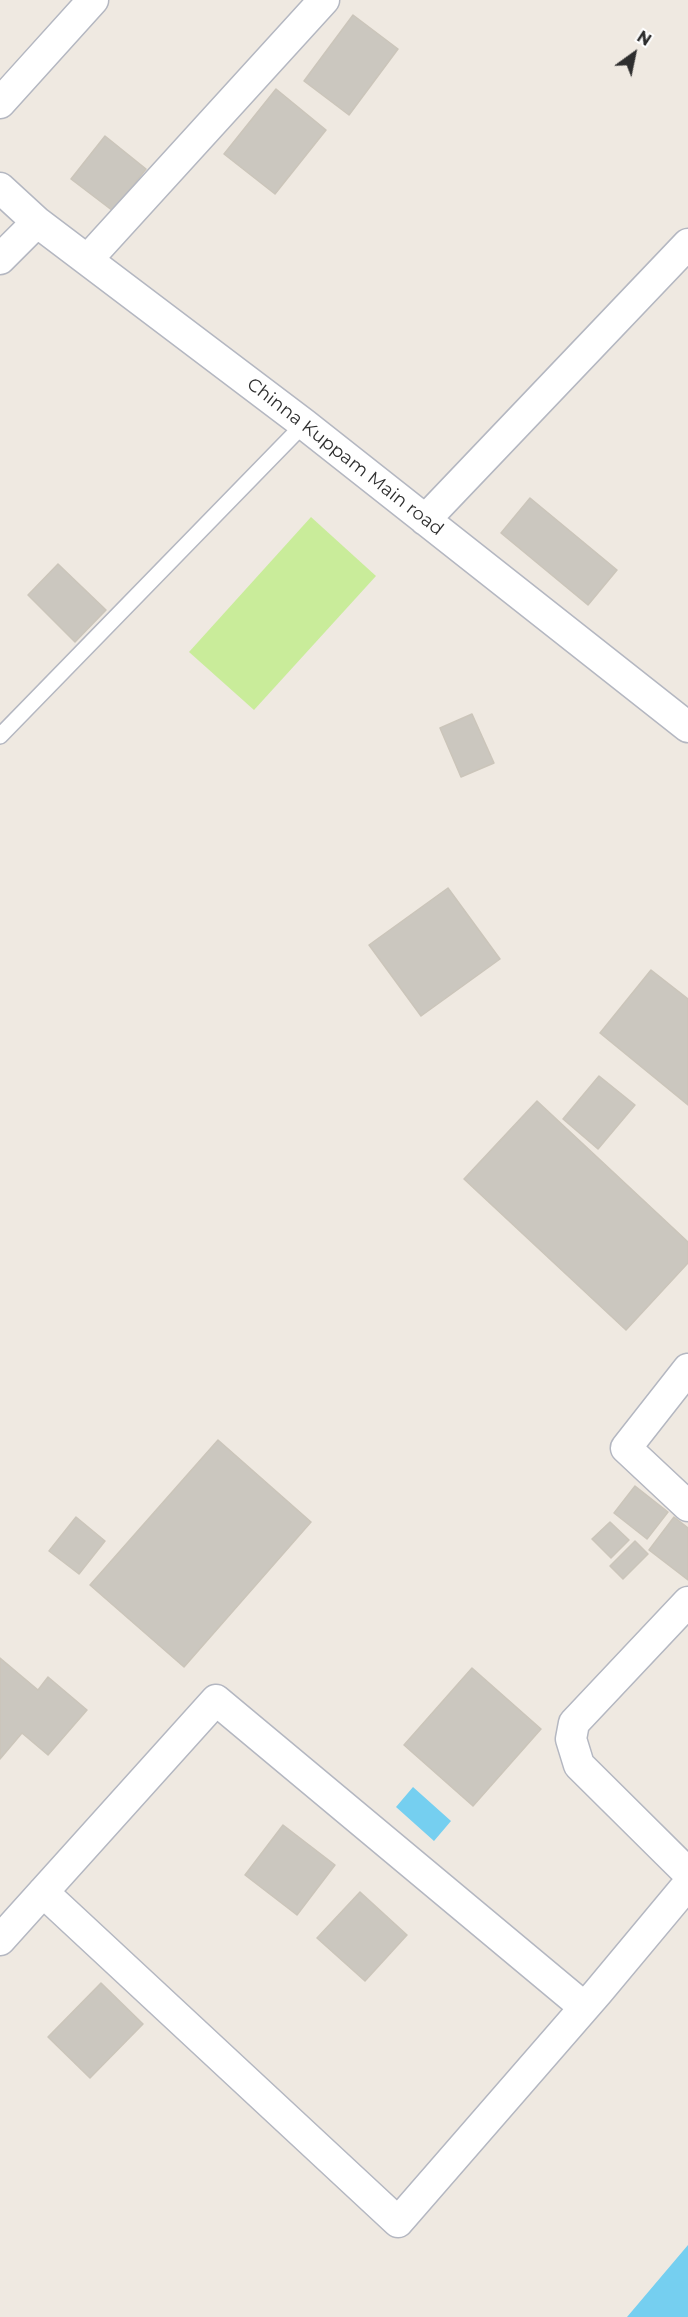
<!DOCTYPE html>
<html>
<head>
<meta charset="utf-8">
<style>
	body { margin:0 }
	#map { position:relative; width:688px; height:2317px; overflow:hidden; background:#efe9e1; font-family:Montserrat,sans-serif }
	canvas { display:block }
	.north { position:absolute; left:604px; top:24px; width:60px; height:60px; -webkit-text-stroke:4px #fff; paint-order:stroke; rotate:33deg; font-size:16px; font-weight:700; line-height:24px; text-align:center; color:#2e2e2e }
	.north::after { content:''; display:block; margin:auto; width:21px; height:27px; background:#2e2e2e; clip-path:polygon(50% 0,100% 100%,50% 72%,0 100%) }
</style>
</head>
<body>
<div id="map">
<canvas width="688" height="2317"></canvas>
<div class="north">N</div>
</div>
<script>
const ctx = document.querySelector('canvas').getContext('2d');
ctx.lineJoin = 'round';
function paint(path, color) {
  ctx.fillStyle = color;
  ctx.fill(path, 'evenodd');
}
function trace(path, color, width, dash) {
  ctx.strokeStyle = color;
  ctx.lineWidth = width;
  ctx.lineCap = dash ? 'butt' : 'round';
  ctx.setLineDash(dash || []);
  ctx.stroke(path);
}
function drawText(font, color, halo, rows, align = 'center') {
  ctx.font = font + ' Montserrat,sans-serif';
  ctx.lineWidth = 6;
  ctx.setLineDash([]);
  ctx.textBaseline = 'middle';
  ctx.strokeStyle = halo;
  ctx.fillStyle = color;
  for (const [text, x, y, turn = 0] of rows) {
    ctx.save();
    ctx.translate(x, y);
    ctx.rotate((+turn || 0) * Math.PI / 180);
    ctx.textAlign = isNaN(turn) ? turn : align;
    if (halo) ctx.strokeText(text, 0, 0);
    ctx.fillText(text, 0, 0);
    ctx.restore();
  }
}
paint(new Path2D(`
	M311,517L376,576L254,710L189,652Z`), '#c9ec9a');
paint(new Path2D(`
	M413,1787L451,1821L434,1841L396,1807Z
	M688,2245V2317H627Z`), '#75cff0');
const building = new Path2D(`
	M353,15L398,49L349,115L304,81Z
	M276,89L326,130L275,194L224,154Z
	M105,136L146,169L113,211L71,179Z
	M530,498L617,570L588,605L501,533Z
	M58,564L106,610L75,642L28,595Z
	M472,714L494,763L461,777L440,728Z
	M448,888L500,959L421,1016L369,945Z
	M651,970L688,999V1105L600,1033Z
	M599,1076L635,1105L598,1149L563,1119Z
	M537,1101L688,1242V1263L626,1330L464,1179Z
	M218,1440L311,1522L184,1667L90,1585Z
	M635,1486L668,1512L647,1539L614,1513Z
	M76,1517L105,1541L79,1574L49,1551Z
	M674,1517L688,1528V1580L649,1550Z
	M610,1522L629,1540L611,1558L592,1539Z
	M635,1541L648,1554L623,1579L610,1566Z
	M0,1658L38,1690L48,1677L87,1710L48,1755L22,1733L0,1759Z
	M472,1668L541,1729L473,1806L404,1745Z
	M283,1825L335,1865L297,1915L245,1875Z
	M360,1892L407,1935L365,1981L317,1938Z
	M101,1983L143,2024L90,2078L48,2037Z`);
paint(building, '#cbc7bf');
trace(building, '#cbc5ba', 1.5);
const service = new Path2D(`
	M0,736L304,424`);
const minor = new Path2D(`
	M0,103L93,0
	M0,188L37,222L304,424L688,727
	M0,259L37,222
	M88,259L324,0
	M425,520L688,244
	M688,1369L626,1448L688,1506
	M688,1602L574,1723L571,1739L579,1765L688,1873
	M43,1892L398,2222L598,1992L688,1884
	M0,1940L216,1700L584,2007`);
trace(service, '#b4b7c1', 18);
trace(minor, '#b4b7c1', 33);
trace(service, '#fff', 15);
trace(minor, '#fff', 30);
drawText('18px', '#2e2e2e', '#fff', [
	["Chinna Kuppam Main road",345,457,38]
]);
</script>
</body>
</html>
